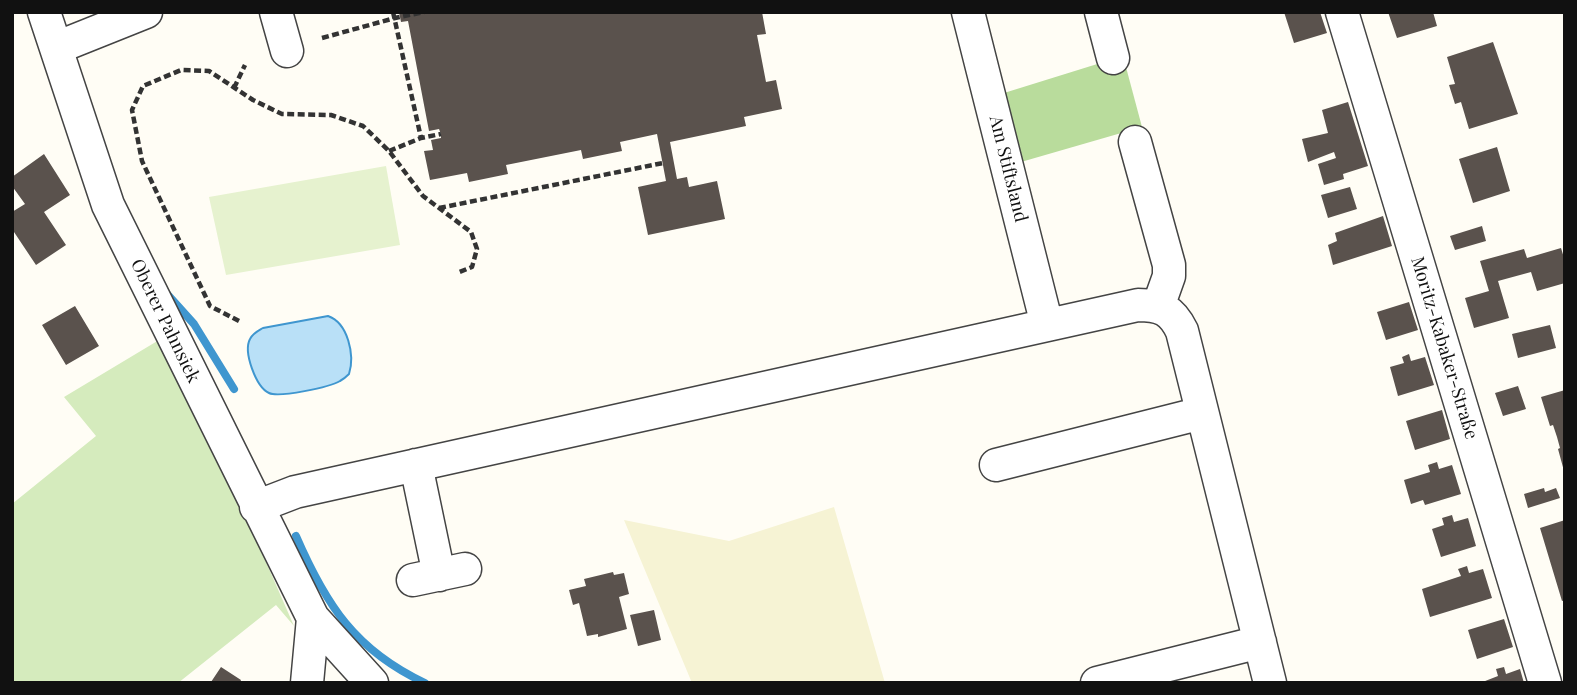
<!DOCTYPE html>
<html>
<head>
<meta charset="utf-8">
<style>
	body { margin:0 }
	#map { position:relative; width:1577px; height:695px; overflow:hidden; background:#fffdf5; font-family:"Playfair Display",serif }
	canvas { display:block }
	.frame { position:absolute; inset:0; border:14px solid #111; pointer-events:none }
</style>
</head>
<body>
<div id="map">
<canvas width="1577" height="695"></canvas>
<div class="frame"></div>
</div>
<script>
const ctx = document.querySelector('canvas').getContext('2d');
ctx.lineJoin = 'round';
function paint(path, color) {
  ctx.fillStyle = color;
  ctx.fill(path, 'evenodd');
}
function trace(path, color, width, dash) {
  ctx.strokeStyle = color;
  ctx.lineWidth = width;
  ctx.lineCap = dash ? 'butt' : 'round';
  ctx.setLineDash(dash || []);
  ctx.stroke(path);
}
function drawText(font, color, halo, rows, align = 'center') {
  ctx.font = font + ' "Playfair Display",serif';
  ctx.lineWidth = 7;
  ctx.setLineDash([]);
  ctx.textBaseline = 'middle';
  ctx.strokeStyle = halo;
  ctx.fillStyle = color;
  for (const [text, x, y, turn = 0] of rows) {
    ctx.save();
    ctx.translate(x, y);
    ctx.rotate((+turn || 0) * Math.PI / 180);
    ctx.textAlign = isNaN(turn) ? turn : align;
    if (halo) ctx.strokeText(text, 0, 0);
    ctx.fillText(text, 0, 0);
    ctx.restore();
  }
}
paint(new Path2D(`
	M834,507L885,683H692L624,520L729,541Z`), '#f6f3d4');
paint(new Path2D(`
	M159,340L224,466L294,626L276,605L178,683H12V504L96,436L64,397Z`), '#d5ebbd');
paint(new Path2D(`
	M1123,56L1142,127L1021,162L1004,93Z`), '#b9dc9c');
paint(new Path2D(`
	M386,166L400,245L226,275L209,197Z`), '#e6f2cf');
const water = new Path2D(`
	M328,316C348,323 355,355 349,374C346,377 344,379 340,381C330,387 279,398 269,393C256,387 243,352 250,339C253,333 258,331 263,328Z`);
paint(water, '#b9e0f7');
trace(water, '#3f96cf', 2);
trace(new Path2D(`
	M167,294L194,324L234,389
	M296,536C326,605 355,650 425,683`), '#3f96cf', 8);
paint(new Path2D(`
	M399,12H762L766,34L757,35L766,82L776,80L782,109L744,117L746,126L670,142L677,179L687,177L689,187L717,181L725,219L648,235L638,187L666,181L657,134L620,142L622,151L583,159L581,150L506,165L508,174L469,182L467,173L430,180L424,151L433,150L431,140L441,138V134L439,129L429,131L408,21L401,22Z
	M1284,12H1320L1327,33L1294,43Z
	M1388,12H1433L1437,26L1397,38Z
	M1493,42L1518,114L1469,129L1461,102L1455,104L1449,85L1455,84L1447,57Z
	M1348,102L1368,166L1343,174L1344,179L1324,185L1318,164L1336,158L1334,152L1308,162L1302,139L1328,133L1322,110Z
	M1497,147L1510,191L1473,203L1459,159Z
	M44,154L70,195L44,212L66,245L36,265L12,229V212L25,204L12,186V177Z
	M1350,187L1357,209L1328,218L1321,195Z
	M1383,216L1392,246L1333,265L1328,245L1337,241L1335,233Z
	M1482,226L1486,241L1455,250L1450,236Z
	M1561,248L1565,261V283L1537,291L1531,272L1498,281L1509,318L1474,328L1465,298L1489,291L1480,261L1524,249L1527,258Z
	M1409,302L1418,330L1386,340L1377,312Z
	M75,306L99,346L66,365L42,325Z
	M1550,325L1556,348L1518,358L1512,334Z
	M1409,354L1411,361L1425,357L1434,385L1398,396L1390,367L1404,363L1402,357Z
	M1518,386L1526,409L1503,416L1495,393Z
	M1565,390V471H1564L1558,449L1560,448L1557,437L1553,425L1550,426L1541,397Z
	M1442,410L1450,439L1415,450L1406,421Z
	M1437,462L1439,469L1452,465L1461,494L1425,505L1423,500L1411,504L1404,480L1430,472L1428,465Z
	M1544,488L1545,492L1556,488L1560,498L1528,508L1524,494Z
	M1452,515L1454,522L1468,518L1476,546L1441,557L1432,529L1444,525L1442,518Z
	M1565,520V600L1562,601L1540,528Z
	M1467,566L1469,573L1483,569L1492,598L1430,617L1422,589L1461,576L1458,569Z
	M613,572L614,575L624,573L629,594L619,597L627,629L598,637V634L587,636L579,603L573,605L569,590L586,586L584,579Z
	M654,610L661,640L638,646L630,615Z
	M1504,619L1513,647L1477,659L1468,630Z
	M221,667L241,680L240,683L211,682Z
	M1504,667L1506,674L1520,669L1524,683H1480L1498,676L1496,669Z`), '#5a524d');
const minor = new Path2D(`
	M44,12L108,205L313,618L372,683
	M276,12L287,51
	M968,12L1047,325
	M1101,12L1113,58
	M1342,12L1545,683
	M56,48L146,12
	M1135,142L1169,265V276L1158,307
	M416,465L439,575
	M996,465L1202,413
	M256,507L295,492L1138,305C1161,305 1172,310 1182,331L1270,683
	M413,580L465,569
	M307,683L313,618
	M1097,683L1260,642`);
trace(minor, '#444', 35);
trace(new Path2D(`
	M393,12L421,138
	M322,38L395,18L424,12
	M234,88L245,65
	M389,151L421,138L441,134
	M439,208L663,163
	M239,321L210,306L142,161L132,110L143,86L181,70L209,71L253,100L282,114L331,115L363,126L389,151L423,196L471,232L477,249L472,267L457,273`), '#333', 4.5, [7, 3.5]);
trace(minor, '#fff', 32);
drawText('18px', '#111', '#fff', [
	["Am Stiftsland",1008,169,76],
	["Oberer Pahnsiek",165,321,64],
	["Moritz-Kabaker-Straße",1444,348,73]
]);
</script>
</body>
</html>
